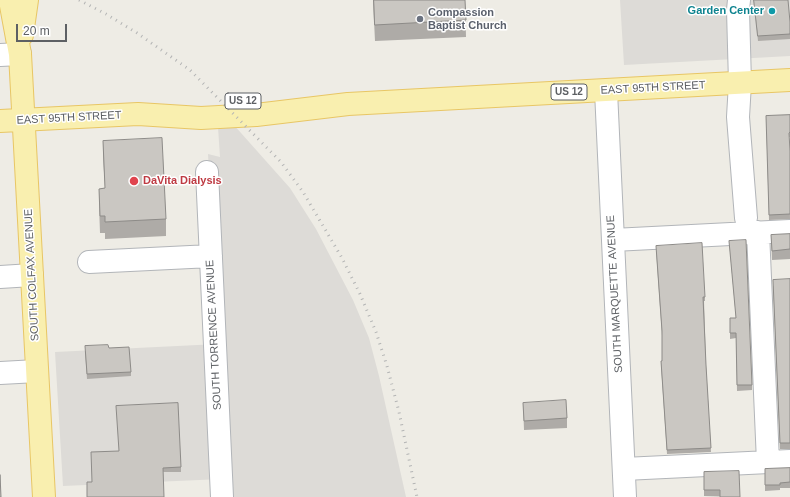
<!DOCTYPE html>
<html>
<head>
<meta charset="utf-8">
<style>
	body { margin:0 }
	#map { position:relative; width:790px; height:497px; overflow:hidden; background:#eeece5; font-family:Arial,sans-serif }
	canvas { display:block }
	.scale { position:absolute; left:16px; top:24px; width:51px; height:18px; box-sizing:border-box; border:2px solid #5d6064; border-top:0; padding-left:5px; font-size:12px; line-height:14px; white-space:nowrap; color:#5d6064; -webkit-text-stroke:3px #fff; paint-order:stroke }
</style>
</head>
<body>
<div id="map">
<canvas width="790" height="497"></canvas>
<div class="scale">20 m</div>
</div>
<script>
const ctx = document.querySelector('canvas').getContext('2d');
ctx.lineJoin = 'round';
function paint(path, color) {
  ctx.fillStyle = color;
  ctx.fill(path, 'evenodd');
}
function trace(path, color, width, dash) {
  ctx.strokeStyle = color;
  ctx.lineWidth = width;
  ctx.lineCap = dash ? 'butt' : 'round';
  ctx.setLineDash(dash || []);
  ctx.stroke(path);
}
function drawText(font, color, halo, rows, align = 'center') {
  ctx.font = font + ' Arial,sans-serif';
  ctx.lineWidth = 3;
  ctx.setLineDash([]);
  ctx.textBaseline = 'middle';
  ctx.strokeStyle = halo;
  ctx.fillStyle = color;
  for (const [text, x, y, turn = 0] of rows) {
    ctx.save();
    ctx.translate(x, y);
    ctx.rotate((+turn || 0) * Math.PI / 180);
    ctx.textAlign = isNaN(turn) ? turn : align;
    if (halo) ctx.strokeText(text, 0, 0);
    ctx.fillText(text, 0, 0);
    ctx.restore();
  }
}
paint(new Path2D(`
	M620,0H790V56L624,65Z
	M233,124L290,188L316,229L353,300L369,338L379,376L406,497H223L222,479L63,486L55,352L218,344L208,154L220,157L218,127Z`), '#dddbd7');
const minor = new Path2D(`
	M739,0L738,10L740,83L738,117L746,218
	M0,55L20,54
	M606,91L625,497
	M207,172L222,497
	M758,232L768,462
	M613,240L790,231
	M89,262L211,256
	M0,277L32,275
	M0,373L37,371
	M624,469L790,461`);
const major = new Path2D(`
	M10,0L20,54L44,497
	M22,35L27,0
	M0,121L138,114L201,118L256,115L348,104L790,80`);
trace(minor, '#b2b5b9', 24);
trace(major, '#e8c665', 24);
trace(minor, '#fff', 22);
trace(major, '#f9efaf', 22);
trace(new Path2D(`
	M79,0L106,14L137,33L190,70L281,162L303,192L342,258L360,294L376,332L387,366L399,412L417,497`), '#b3b4b4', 3, [1, 5]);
paint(new Path2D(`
	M373,0H465L466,37L375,41Z
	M754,0L790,22V39L758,41Z
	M790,115V137H789L790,219L769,220L766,116Z
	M103,141L166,219V236L105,239V233H100L99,205V189L105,188L103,157Z
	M790,234V259L772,260L771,235Z
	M729,241L752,385V390L737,391L736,338L730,339V318H736Z
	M656,250L705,297V301H704L706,365L711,452L667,454L661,366V361H662V336Z
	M790,279V449H780L773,286Z
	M85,351L131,372V376L87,379Z
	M523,403L567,418V428L524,430Z
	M91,452L181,467V472H164Z
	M790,468V488H780V490L765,491V469Z
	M704,472L740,497L704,496Z`), '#aeaba7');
const building = new Path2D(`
	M374,0H465L466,20L375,25Z
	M754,0H788L790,22V34L758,36Z
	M790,115V132L789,133L790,151V214L769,215L766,116Z
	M162,138L166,219L105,222V216H100L99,189L105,188L103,141Z
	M790,234V249L772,251L771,235Z
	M746,240L752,385H737L736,333H730V318H736L729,241Z
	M702,243L705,297H703L706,365L711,448L667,450L661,361H662V331L656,246Z
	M790,279V443H780L773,280Z
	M108,345L109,348L129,347L131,372L87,374L85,346Z
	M566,400L567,418L524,421L523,403Z
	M178,403L181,467L163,468L164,497H87V482H92L91,452L119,451L116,406Z
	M790,468V482L780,483V485H765V469Z
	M739,471L740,497H720V490H704V472Z
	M0,475L1,497H0Z`);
paint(building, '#cac7c2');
trace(building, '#8d8b88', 1);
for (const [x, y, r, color] of [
	[772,11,4,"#0f9aa8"],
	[420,19,4,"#6b7280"],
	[134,181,5,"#e0444e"]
]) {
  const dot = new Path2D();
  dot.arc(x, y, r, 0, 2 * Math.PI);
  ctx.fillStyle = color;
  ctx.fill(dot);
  trace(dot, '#fff', 1.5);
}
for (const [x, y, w] of [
	[569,92,36],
	[243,101,36]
]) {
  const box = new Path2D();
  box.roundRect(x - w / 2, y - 8, w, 16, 3);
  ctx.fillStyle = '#fff';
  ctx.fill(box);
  trace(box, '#5d6064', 1);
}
drawText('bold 10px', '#5d6064', null, [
	["US 12",569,92],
	["US 12",243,101]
]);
drawText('bold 11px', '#0d838f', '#fff', [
	["Garden Center",764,11]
], 'right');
drawText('bold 11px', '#5b616d', '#fff', [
	["Compassion",428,13],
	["Baptist Church",428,26]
], 'left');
drawText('11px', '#5d6064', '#fff', [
	["EAST 95TH STREET",653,88,-3],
	["EAST 95TH STREET",69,118,-3],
	["SOUTH COLFAX AVENUE",32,275,-93],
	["SOUTH MARQUETTE AVENUE",615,294,-93],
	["SOUTH TORRENCE AVENUE",214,335,-93]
]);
drawText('bold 11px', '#be3a42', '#fff', [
	["DaVita Dialysis",143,181]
], 'left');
</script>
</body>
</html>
